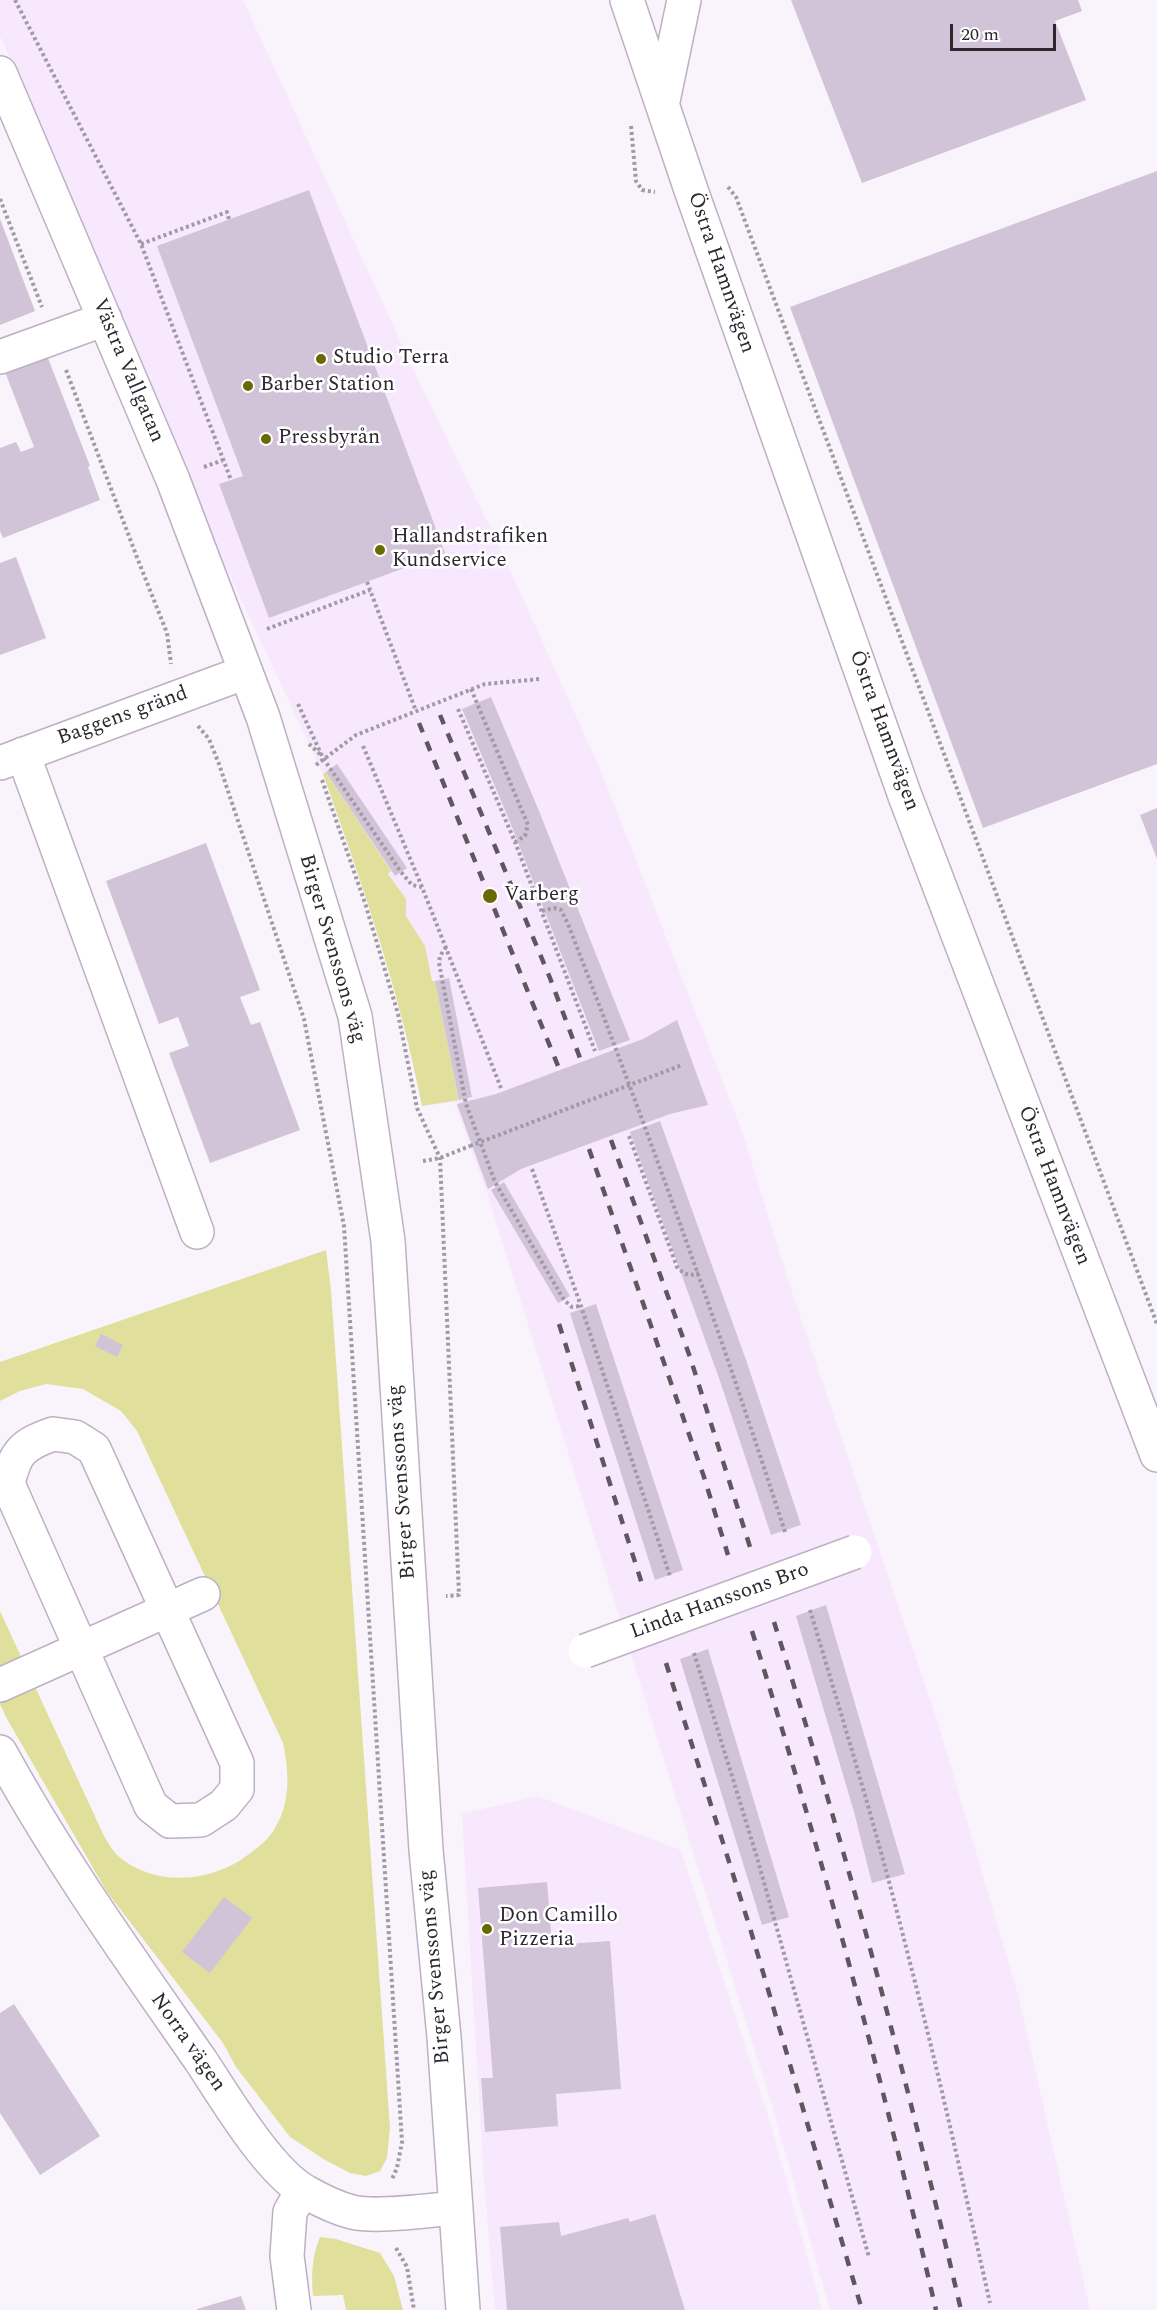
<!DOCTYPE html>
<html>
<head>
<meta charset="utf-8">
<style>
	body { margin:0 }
	#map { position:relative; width:1157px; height:2310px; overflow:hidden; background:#f9f4fc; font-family:Spectral,serif }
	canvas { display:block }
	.scale { position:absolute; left:950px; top:24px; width:106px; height:27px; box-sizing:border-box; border:3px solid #2d2830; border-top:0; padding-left:8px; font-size:18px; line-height:21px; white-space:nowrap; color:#2d2830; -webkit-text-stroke:4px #fff; paint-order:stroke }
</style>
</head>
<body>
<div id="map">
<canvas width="1157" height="2310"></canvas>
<div class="scale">20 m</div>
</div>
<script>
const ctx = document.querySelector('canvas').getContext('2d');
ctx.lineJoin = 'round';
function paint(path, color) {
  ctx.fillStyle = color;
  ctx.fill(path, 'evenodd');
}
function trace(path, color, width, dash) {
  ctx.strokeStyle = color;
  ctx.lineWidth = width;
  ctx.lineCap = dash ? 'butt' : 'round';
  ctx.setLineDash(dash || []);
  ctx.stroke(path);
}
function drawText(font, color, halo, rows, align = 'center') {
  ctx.font = font + ' Spectral,serif';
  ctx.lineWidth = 5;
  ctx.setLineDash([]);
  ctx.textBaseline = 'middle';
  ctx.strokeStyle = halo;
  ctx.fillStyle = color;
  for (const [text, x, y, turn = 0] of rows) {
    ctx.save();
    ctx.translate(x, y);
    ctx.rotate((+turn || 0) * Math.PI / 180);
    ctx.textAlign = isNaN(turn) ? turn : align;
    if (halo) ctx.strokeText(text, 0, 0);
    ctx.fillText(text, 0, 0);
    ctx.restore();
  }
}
paint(new Path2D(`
	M0,0H243L415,373L499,546L601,771L742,1131L789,1283L937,1720L1018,1994L1090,2310H830L770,2099L487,1193L454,1102L422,1106L401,1012L368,901L323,774L230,576L0,36Z
	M537,1796L681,1850L771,2125L822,2310H495L484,2182L462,1814Z`), '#f7e8fe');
paint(new Path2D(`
	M326,772L391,871L388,874L406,899V916L425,946L432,981H435L459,1100L422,1106C400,992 362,884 323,774Z
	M326,1250L331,1290L390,2128L387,2158L380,2171L366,2176L350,2173L325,2160L290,2137L236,2067L223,2043L107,1892L7,1719L0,1704V1611L104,1836C108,1842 112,1850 117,1855C154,1888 212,1883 249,1854C259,1847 269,1839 275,1828C291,1802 289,1772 283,1743L137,1431L121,1411L83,1389L46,1384L20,1391L0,1401V1362Z
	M320,2237L336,2239L380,2253L394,2276L403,2310H346L343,2295L313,2296C311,2275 312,2256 320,2237Z`), '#e0e09c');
paint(new Path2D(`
	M791,0H1078L1082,11L1055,21L1086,100L862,183Z
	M1157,171V764L983,828L790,307Z
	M309,190L445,553L269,618L219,484L243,476L157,246Z
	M0,219L35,311L0,325Z
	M44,348L90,466L88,467L100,500L3,538L0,531V448L16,442L21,452L34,447L2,364Z
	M16,557L46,638L0,655V563Z
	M491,697L539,811L630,1040L599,1051L510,822L462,709Z
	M337,764L407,868L395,876L326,772Z
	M1157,808V859L1140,815Z
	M206,843L260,990L240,997L251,1025L260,1022L300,1130L210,1163L169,1053L189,1046L178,1017L159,1024L106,881Z
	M449,978L472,1097L459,1100L435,981Z
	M677,1020L708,1105L670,1114L521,1169L488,1189L457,1104L496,1094L643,1039Z
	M660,1121L746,1360L801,1525L771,1535L720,1381L630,1132Z
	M504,1182L570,1296L558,1303L491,1190Z
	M596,1304L683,1570L655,1580L570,1313Z
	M101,1334L123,1345L117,1357L95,1346Z
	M826,1605L905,1874L872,1883L854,1812L796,1616Z
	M708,1649L789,1917L762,1925L680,1659Z
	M547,1882L552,1945L610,1941L621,2089L556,2094L558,2126L485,2132L481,2078H493L478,1888Z
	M224,1897L252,1918L210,1973L182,1952Z
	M14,2004L100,2136L40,2175L0,2113V2013Z
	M655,2214L685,2310H507L500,2227L559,2222L561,2236L628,2218L630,2222Z
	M241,2296L246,2310H197V2309Z`), '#d1c3d8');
const minor = new Path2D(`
	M627,0L691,190L905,796L1157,1455
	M0,73L173,480L263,717L355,1016L388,1241L426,1850L444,2037L463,2310
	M663,101L684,0
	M0,357L105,319
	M23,754L197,1232
	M0,763L246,672
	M53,1434L75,1437L94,1449L237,1763V1789L224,1805L201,1820L170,1821L151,1806L8,1484C15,1452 22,1445 53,1434Z
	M0,1685L203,1594
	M0,1752C59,1860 131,1960 201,2061C225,2097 269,2172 306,2192C320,2200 336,2208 352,2212C376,2218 429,2210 456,2208
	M294,2310L287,2256L290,2212L302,2191`);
trace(minor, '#bdb0c4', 36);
trace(new Path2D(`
	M15,0L141,244L231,480
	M631,126L636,181L642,190L655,192
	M728,187L736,197L1157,1324
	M0,199L42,307
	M141,244L227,212L229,219
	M66,370L138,560L167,633L171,664
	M204,467L223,460
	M367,582L416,711
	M267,629L370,590
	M471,689L528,825L525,836L515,842
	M298,704L323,758L401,872L412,885L422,887
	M458,709L515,842L595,1051
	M198,726L209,739L219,764L304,1019L344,1226L402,2142L397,2168L392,2179
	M309,744L321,755
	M363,746L422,887L501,1088
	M316,765L356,735L485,684L540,679
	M322,780L365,903L398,1014L417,1108L440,1158L459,1595L446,1596
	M542,911L554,908L561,910L568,924C646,1125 719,1327 785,1532
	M446,947L440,956L439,963L466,1104L495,1182L564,1300L572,1307L581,1306
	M629,1136L677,1267C684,1274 688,1277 699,1273
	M423,1161L440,1158L470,1146
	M532,1169L581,1306L670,1576
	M810,1610C845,1726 880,1842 909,1959C939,2073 964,2188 990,2303
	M694,1653L756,1854L869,2257
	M396,2248L407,2267L414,2310`), '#a09ba3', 4, [3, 3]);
trace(minor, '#fff', 33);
trace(new Path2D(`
	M440,715L550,978L580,1058
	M419,723L558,1066
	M611,1140L690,1357L750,1547
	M589,1149L704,1477L728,1555
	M559,1324L643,1587
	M774,1622C846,1848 907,2079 961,2310
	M752,1631C822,1855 883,2082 936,2310
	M666,1663L750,1928L862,2310`), '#5d5860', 4.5, [10, 10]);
const minorBridge = new Path2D(`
	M585,1651L855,1552`);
trace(minorBridge, '#bdb0c4', 36, []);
trace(new Path2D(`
	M470,1146L682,1065`), '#a09ba3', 4, [3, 3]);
trace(minorBridge, '#fff', 33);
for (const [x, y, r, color] of [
	[321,359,6,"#6a6801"],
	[248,386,6,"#6a6801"],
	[266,439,6,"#6a6801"],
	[380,550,6,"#6a6801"],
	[490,896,8,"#6a6801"],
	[487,1929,6,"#6a6801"]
]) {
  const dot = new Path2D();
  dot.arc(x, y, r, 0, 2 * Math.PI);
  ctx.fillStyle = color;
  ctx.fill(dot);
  trace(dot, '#fff', 2);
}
drawText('21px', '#2d2830', '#fff', [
	["Östra Hamnvägen",720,273,71],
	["Västra Vallgatan",127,371,67],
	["Baggens gränd",123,717,-20],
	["Östra Hamnvägen",883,731,70],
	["Birger Svenssons väg",331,949,74],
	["Östra Hamnvägen",1053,1186,69],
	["Birger Svenssons väg",403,1482,-94],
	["Linda Hanssons Bro",720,1602,-20],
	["Birger Svenssons väg",436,1967,-95],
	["Norra vägen",187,2043,55]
]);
drawText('21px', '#2d2830', '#fff', [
	["Studio Terra",333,359],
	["Barber Station",260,386],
	["Pressbyrån",278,439],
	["Hallandstrafiken",392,538],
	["Kundservice",392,562],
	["Varberg",504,896],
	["Don Camillo",499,1917],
	["Pizzeria",499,1941]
], 'left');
</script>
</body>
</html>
